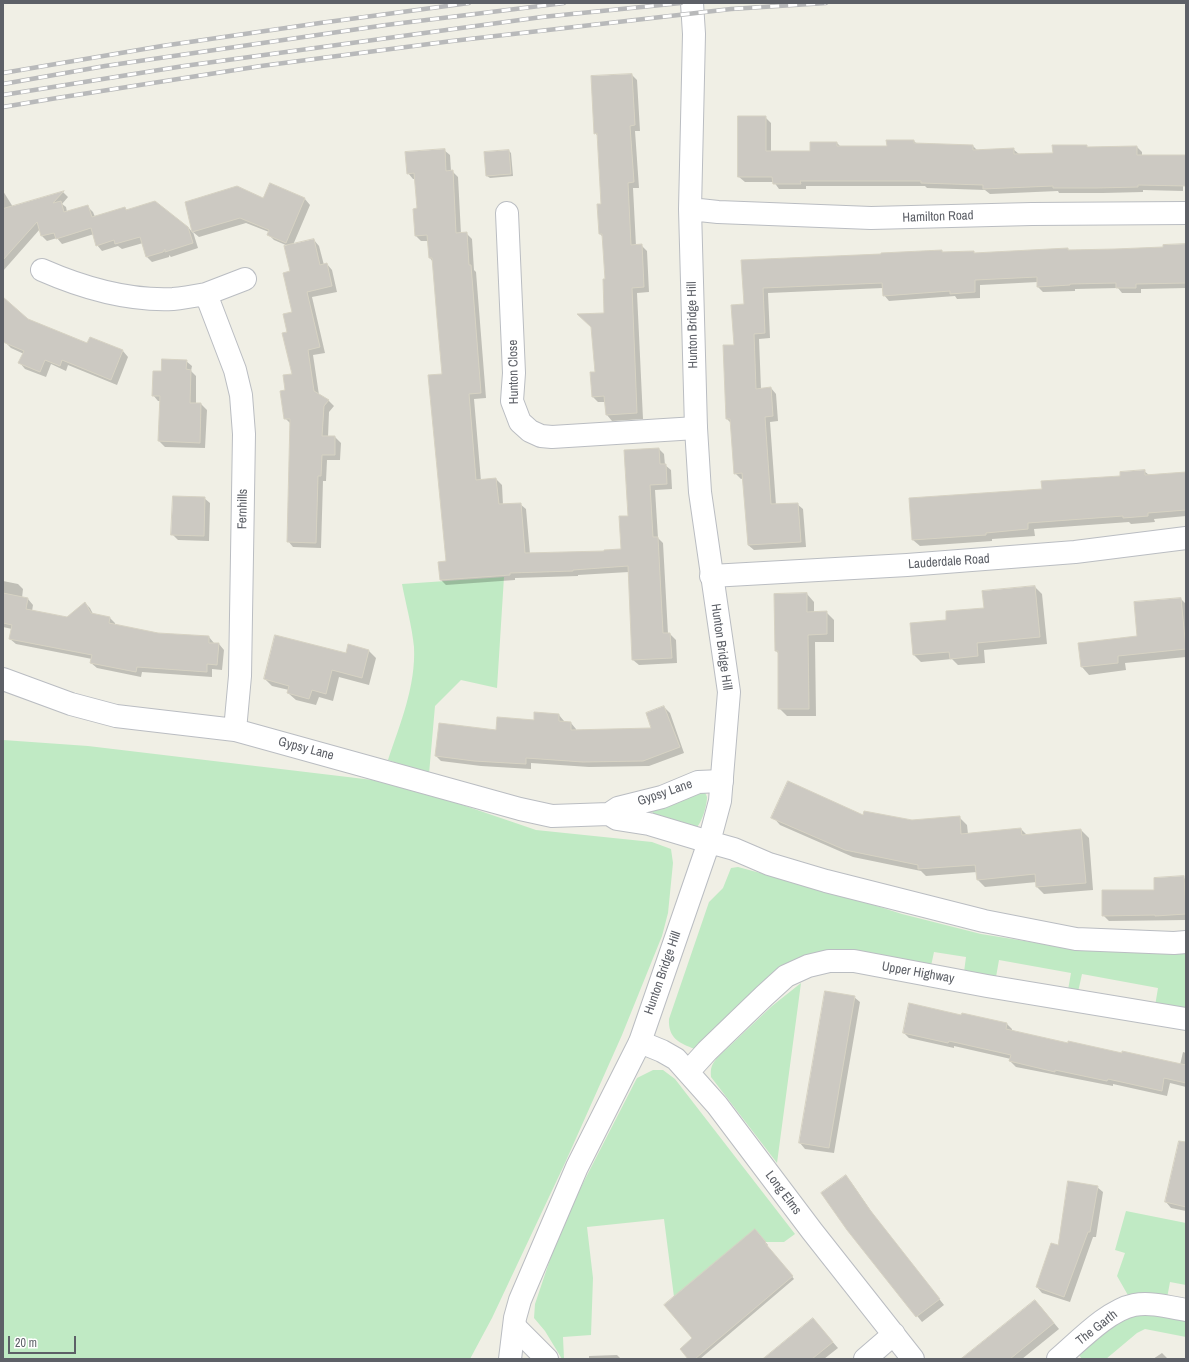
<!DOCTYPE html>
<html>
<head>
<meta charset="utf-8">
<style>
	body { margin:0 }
	#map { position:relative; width:1189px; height:1362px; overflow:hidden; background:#f0efe5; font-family:"Archivo Narrow",sans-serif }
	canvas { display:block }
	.frame { position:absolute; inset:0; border:4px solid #5d6067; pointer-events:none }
	.scale { position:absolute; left:8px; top:1336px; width:68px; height:18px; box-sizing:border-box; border:2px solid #5d6067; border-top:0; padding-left:5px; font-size:12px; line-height:14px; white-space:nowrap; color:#5d6067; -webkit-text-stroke:3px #fff; paint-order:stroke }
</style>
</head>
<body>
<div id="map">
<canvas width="1189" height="1362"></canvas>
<div class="frame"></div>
<div class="scale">20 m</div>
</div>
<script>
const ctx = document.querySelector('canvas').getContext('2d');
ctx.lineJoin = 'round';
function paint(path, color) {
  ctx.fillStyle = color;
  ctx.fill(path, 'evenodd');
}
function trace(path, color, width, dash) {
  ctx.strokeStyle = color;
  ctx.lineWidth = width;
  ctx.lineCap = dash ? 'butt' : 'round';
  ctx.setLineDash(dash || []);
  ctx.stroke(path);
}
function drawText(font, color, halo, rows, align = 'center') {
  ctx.font = font + ' "Archivo Narrow",sans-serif';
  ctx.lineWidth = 3.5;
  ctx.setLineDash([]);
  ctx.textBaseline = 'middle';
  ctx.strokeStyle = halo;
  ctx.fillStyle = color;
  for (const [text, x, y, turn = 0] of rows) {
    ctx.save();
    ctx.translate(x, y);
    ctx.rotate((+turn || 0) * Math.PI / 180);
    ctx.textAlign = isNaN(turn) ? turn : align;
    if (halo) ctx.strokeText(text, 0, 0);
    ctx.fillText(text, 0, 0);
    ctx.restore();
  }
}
paint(new Path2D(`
	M504,577L497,688L461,680L435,706L429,774L388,760C400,724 416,686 414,647C412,626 406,605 402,584Z
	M3,740L88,746L398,783L536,830L652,842L671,849L673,863L668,913L662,936L622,1035L565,1163L492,1318L470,1359H3Z
	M704,790C704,791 707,796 707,797C707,805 702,823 696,828L654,815L652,811L654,806Z
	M738,867L839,894L902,914L981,934L1075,949L1186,953V1009L1155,1006L1158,988L1082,974L1078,992L1068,990L1071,973L999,960L996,977L964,972L966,957L934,952L931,966L827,954L695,1049C679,1043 668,1038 669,1019L709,902L723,888L731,868Z
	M801,983L777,1163L711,1077C710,1068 712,1064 717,1058L772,1006Z
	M653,1070H663L675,1079L795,1234L784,1242H766L755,1230L674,1297L664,1219L587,1227L593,1278L591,1335L563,1337L564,1359H562L545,1331L534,1318L535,1304L571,1197L581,1187L637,1078Z
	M1126,1211L1186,1223V1285L1170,1282L1167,1298L1129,1297L1117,1276L1125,1253L1115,1250Z
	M1142,1313L1186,1320V1337L1145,1329L1137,1333L1106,1359H1082L1078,1354L1124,1318Z`), '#c0eac4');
paint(new Path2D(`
	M632,75L637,80L640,131H635L639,188H633L636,246L641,245L647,251L649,292L637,293L643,419L612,421L607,415L606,402H598L593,397L605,314L606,280L603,237L600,234L602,205L598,136L595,133Z
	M765,117L771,123V152H811L837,143L841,147H888L913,140L917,144L973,146L978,151L1013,149L1019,154H1054L1086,146L1088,148L1137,147L1142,152V156H1186V186H1183V191L1143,190V192L1103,193H1059L1058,191L990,194L985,190L927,188L925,186H806V189H779L774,182H745L739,177Z
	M444,150L450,155L451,171H452L458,177L461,234L466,233L472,239L474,270L476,272L486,398L474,399L481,481L496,479L502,485L503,505L520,504L526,509L530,554L605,552L622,550L629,517L659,449L664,454L665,465L671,470L672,489L655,490L658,538L663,543L668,634H670L676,640L677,663L639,665L633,660L629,572L578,575V576L515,578V580L446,585L441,580L447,562L443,375L433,262L430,258L428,241H421L416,236L418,209L415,179H413L408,173Z
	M509,151L511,153L513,176L490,178L487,176Z
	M3,191L13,207L63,192L68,197L62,204L66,207L67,212L88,207L93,212L95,217L124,208L127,210L188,227L193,233V232L198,248L171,257L169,255V257L152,262L147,257L143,243L122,249L118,246L102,251L97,245L94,234L62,244L57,238L47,241L42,236L40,229L3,271Z
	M264,199H305L310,205L293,245L314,240L319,246L324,265L327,264L332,270L337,292L312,297L325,353L313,355L319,395L329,401L334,406L329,412L328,437H335L341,443L340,460H327L326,481H323L321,548L293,547L288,541L291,424L285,418L286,391L293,375L288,332L293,313L288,246L274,240L268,234L269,232L246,223L199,237L193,232Z
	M1186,245V288L1141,289V293H1122L1118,288L1075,289V291L1043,292L1038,287V282L980,285V298L957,299L955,296L889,301L884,295L883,288L768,293L770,338L759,339L761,389L771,388L776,394L778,421L770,422L776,505L797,504L803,509L806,547L754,550L748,545L744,478L741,479L735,473L732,424L727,419L735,346L745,305L742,261L942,251L943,253L973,252L976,254L1068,249L1069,251L1164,248Z
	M3,298L27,319L87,344L90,338L123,351L128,357L117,385L68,365L66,371L51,364L46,377L25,369L20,363L24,354L11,348L6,343L3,337Z
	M186,361L192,366L191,371L196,376V404H201L207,410L205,448L165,447L159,441L161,401H158L153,395L162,372Z
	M1144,471L1149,475L1186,473V516L1154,519L1155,522L1131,524L1129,522L1034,529L1035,536L992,539V541L920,546L913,540L1043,490L1121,477Z
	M204,498L210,503L209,541L178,540L172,534Z
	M3,581L18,584L23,589L22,598L28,599L33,605L32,611L68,619L85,603L90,608L93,614L110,618L115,623V625L158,634L209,637L214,643V644H219L224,650L222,670L212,669V677L142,672L141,677L97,668L91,663L92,659L16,644L10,639L12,629L3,627Z
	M1035,587L1042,594L1047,644L984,650L985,663L958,665L952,659L921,662L914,655L985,609Z
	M807,594L814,602V612H826L834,620V642H815L816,716H787L779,708V654L776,651Z
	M1181,599L1186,604V657L1125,663L1126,670L1089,675L1082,667L1138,637L1135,603Z
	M369,651L376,658L369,685L339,677L333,701L319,697L316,705L296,700L288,693L289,690L272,686L265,679L346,654Z
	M664,707L670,713L684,753L649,766L589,767L531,763V769L481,766L441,761L436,756L496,731L559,715L564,721V723H571L576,729V731L653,729Z
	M864,816L912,821L960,818L967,825L968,834L1021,829L1027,835L1081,830L1089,838L1093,890L1044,894L1037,887V882L985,887L978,880L977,872L926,876L921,871L853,857L780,825L773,817Z
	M1183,877L1186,880V920L1109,921L1103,915Z
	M854,997L860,1002L834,1153L805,1149L800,1143Z
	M962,1014L1007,1024L1012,1029V1032L1068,1044L1180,1065L1183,1052L1186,1053V1087L1170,1083L1167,1096L1113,1084V1086L1016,1067L1010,1061L1011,1059L954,1046V1048L909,1038L904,1033L962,1016Z
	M846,1177L851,1182L875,1217L944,1305L922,1322L848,1229Z
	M1186,1177V1211L1171,1208L1166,1202Z
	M1097,1187L1103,1192L1096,1237H1093L1070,1302L1042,1293L1037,1287L1058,1246Z
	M757,1233L768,1245L767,1246L794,1279L700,1359H690Z
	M1040,1306L1059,1329L1022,1359H962Z
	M813,1319L838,1348L824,1359H765Z
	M1162,1353L1168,1359H1153Z
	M617,1355L621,1359H589V1356Z`), '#0003');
const building = new Path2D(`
	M632,74L635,125L630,126L634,182L628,183L631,245L642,244L644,287L632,288L637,413L606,415L604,396L592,397L590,372H595L591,327L577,314L604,313L603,279H605L602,234H599L597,204H601L597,133L594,134L591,76Z
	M738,116H766V151H810V142H837V146H887L886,140H914V143L973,145V150L1014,148V154L1053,153L1052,145H1087V147L1137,146V155H1186V186L1138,185V187L1097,188H1053V186L983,189V185L921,183V181H800L801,184H773L772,177H738Z
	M445,149L446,171L453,170L456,233L467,232L469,265H471L481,393L469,394L476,480L496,478L499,504L521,503L525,553L604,551V550L621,549L619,516H628L624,450L659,448L660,464H666L667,484L650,485L653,537H658L663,633H670L672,658L632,660L628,566L573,570V571L510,573V575L440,580L438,562L446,561L428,375L442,374L437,318L432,258H429L427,235L415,236L413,209L417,208L414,173L407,174L405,152Z
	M509,150L511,174L486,176L484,152Z
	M270,183L305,198L286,243L267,235L269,230L240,218L192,232L185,202L237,186L263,198Z
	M64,191L53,203L61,201L64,212L88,205L92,217L125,207L126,210L155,201L188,227L193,243L165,252V249L163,252L146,257L140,237L115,244L114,240L96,246L91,228L56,239L54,233L41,236L37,222L3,260V209Z
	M314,239L320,265L327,263L332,286L307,292L320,347L308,350L314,391L329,400L324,406L322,436H335V455H322L321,476H318L316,543L287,542L290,419H284L280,391L285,390L283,375L292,374L282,333L287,332L283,314L292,312L283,273L290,271L284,246Z
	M1186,244V283L1136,284V288H1116V283L1070,284V285L1037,287V277L975,280V292L950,294V291L883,296L882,283L763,288L765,333L754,334L756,389L771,387L773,416L765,417L771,504L798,503L801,542L748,545L742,473L734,474L730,419H726L723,345H734L731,305L744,304L741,260L881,254V253L942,250V252L974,251V253L1068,248V250L1115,249L1163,247V245Z
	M3,297L28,319L87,343L90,337L123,350L111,380L62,360L60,366L45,360L40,372L18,363L24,351L3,342Z
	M162,359L187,360L186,369L191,370L190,403H201L200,443L158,441L160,396H152L153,371H161Z
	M1145,470V475L1186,472V510L1148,513V516L1123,518V516L1028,523V529L986,533V535L912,540L909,498L1042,489L1041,481L1120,476V472Z
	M173,496L205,497L204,536L171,535Z
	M1035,586L1040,637L977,643L978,656L950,659L949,652L913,655L910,623L946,620V611L984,608L982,591Z
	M3,593L28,598L26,609L67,617L85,602L91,613L110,617L109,623L158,633L209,636V643H219L217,665L207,664V672L137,667L136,672L90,663L92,655L9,639L12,625L3,623Z
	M807,593V612L827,611V634L808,635L809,709H778V651H775L774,594Z
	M1181,598L1186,649L1118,656V663L1081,667L1078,643L1137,636L1134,602Z
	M275,635L346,653L348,644L369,650L362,678L332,670L326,694L312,690L309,699L287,693L289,686L264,679Z
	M664,706L680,747L643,761L583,762L526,758V764L474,761L435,756L439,723L496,730L497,717L534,720V712L559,714V721L571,722V730L651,728L646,713Z
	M788,781L863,815L864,811L912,820L960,816L961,834L1021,828L1022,835L1081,829L1086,883L1036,887L1035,874L977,880L975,865L918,869V865L845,850L771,818Z
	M1184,876L1186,914L1155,916V915L1102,916V890H1154V878Z
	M825,991L855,996L829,1148L799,1143Z
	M909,1003L961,1015L962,1013L1007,1023L1006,1029L1068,1043V1041L1122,1053V1051L1186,1065V1083L1164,1078L1162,1091L1108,1079L1107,1081L1055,1070V1072L1009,1061L1011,1055L949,1041L948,1043L903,1033Z
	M1179,1141L1186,1142V1207L1165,1202Z
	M846,1175L870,1210L940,1299L916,1317L847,1230L821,1193Z
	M1068,1181L1098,1186L1090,1232H1088L1064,1297L1036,1287L1051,1243L1058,1245Z
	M755,1229L766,1242L765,1243L793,1276L695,1359H688L680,1349L692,1338L664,1305Z
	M1035,1300L1054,1323L1010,1359H961Z
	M813,1318L833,1342L812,1359H763Z`);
paint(building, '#ccc9c2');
trace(building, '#d6d2c3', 1);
const minor = new Path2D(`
	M507,213L514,373L512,401L520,422L530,431L541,436L552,437L696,428
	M42,270C83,288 128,301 173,299C184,298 195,296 206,294L235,370L241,395L244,434L240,676L235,730
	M206,294L245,279
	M711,576L907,565L1075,552L1186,538
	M3,679L71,704L116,716L235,730L520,809L552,816L609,814L618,808L662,797L698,782L722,781
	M609,814L617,819L649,824L709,842
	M640,1042L662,1051L676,1059L717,1105L812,1231L913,1359
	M688,1072L707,1051L764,996L786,976L808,966L829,961H854L987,986L1186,1019
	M515,1327L547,1359
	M865,1359L894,1334
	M1058,1359C1078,1342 1108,1310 1134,1305C1151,1302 1169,1307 1186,1310`);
const tertiary = new Path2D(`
	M690,209L718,212L871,218L1032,214L1186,213
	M709,842L734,849L769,864L826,881L984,921L1076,939L1174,943L1186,942
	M510,1359L515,1318L520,1300L577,1167L640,1042L709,842L720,801L729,692L700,492L696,428L690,209L694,34L692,3`);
trace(minor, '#babdc2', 24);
trace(tertiary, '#babdc2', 24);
trace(minor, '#fff', 22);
trace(tertiary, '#fff', 22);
const rail = new Path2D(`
	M3,73L162,46L320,23L469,3
	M3,84L105,66L386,25L564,3
	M3,95L184,66L439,31L542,17L681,3
	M3,107L57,98L261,66L452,41L731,9L826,3`);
trace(rail, '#b8b9ba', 4.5);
trace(rail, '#fff', 3, [9]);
drawText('13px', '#5d6067', '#fff', [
	["Hamilton Road",938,217,-2],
	["Hunton Bridge Hill",693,325,-91],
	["Hunton Close",514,372,-91],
	["Fernhills",243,509,-89],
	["Lauderdale Road",949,562,-4],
	["Hunton Bridge Hill",721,647,82],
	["Gypsy Lane",306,749,15],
	["Gypsy Lane",665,793,-19],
	["Hunton Bridge Hill",663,973,-71],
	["Upper Highway",918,973,10],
	["Long Elms",783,1193,53],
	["The Garth",1097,1328,-38]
]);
</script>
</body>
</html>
